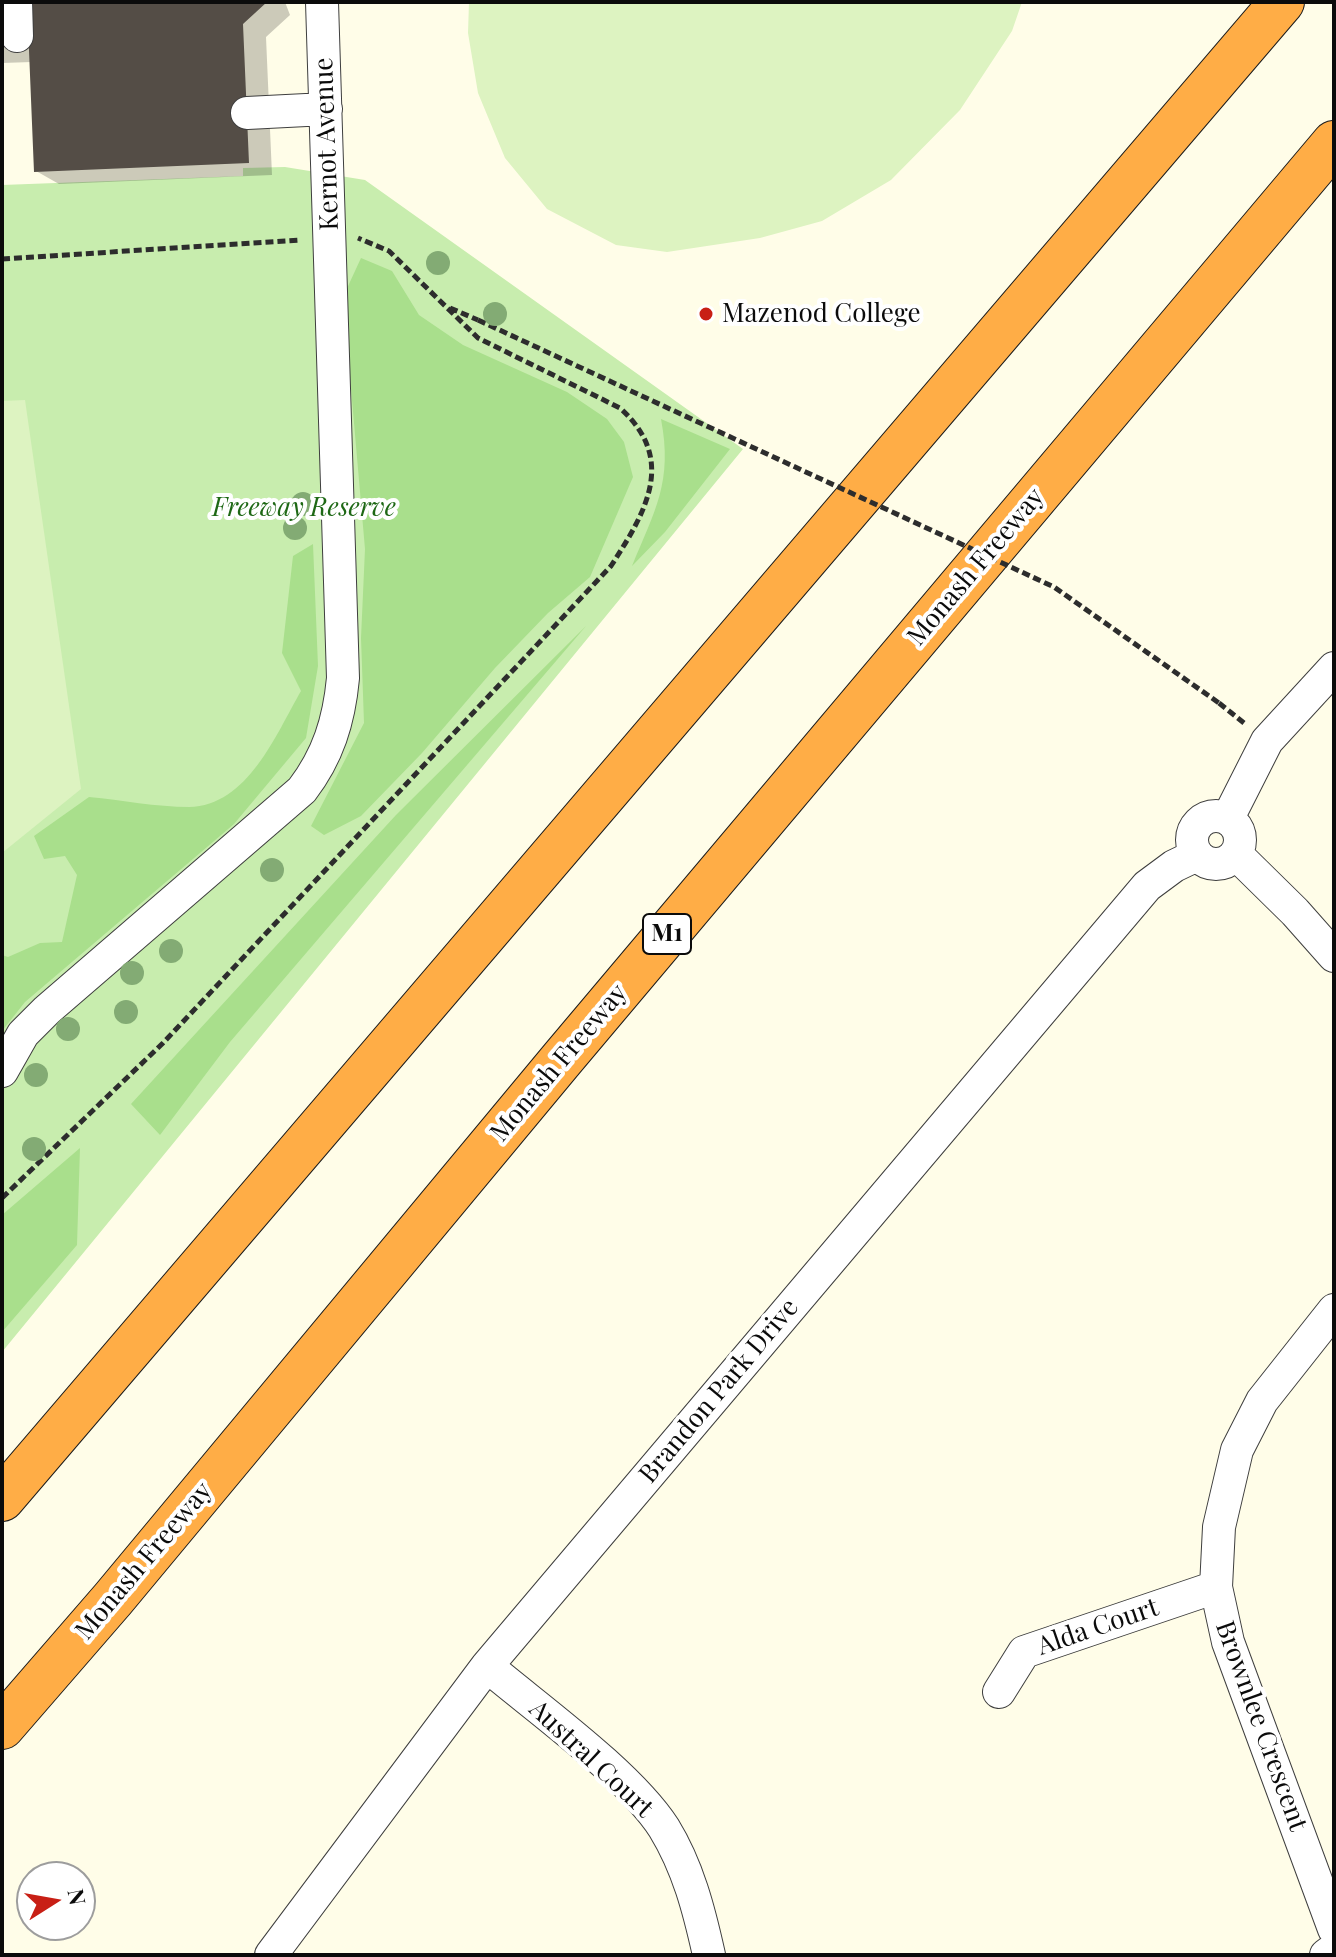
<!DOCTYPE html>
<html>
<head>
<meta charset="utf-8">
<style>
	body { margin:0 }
	#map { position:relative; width:1336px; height:1957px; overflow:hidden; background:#fffde8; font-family:"Playfair Display",serif }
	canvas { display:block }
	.frame { position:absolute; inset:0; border:4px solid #0b0b0b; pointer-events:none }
	.north { position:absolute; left:16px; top:1861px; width:80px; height:80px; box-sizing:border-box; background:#fff; border:2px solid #9d9d9d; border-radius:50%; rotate:79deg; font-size:22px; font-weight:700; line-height:32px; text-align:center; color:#0b0b0b }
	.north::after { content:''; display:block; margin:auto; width:28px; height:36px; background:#c81f15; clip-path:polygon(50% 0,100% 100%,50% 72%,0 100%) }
</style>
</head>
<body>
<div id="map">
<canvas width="1336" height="1957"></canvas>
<div class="frame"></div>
<div class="north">N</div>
</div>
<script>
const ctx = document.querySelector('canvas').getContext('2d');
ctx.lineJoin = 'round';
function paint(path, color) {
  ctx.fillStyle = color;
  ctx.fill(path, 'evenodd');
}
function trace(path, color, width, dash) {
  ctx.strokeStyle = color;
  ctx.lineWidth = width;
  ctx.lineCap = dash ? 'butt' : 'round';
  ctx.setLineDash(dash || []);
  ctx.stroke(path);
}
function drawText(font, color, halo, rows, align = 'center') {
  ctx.font = font + ' "Playfair Display",serif';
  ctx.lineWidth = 8;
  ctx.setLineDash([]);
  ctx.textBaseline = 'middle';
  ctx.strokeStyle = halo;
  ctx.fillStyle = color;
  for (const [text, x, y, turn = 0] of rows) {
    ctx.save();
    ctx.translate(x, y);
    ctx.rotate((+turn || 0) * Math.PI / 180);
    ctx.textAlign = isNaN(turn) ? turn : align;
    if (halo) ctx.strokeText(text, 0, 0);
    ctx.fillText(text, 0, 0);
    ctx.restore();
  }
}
paint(new Path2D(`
	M285,167L365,180L743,449L2,1352V185L243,176V168Z`), '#c8edae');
paint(new Path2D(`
	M361,258L392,271L419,315L463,345L567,392L607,419L624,442L633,477L590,577L548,613L495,668L422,753L361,816L324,835L311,826L364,723L361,638L365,549L343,297Z
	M661,419L730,449L665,532L632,566C655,510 673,482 661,419Z
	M313,544L318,666L306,738L234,824L25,1002L2,1031V955L8,957L40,943L62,942L77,875L65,856L44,859L34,836L89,797C122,800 156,807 189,807C248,806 276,734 301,691L282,653L293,556Z
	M586,626L230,1042L160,1135L131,1104L396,815Z
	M80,1148L77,1245L2,1332V1215Z`), '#a9df8c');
paint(new Path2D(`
	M469,2H1022L1012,31L960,110L891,180L822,221L760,238L667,252L616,245L547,209L505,158L478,93L468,33Z
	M25,400L81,789L2,853V401Z`), '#ddf3c1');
paint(new Path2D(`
	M2,2H285L290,15L266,37L272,175L59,184L36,171L32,62L2,63Z`), '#0003');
paint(new Path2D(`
	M27,2H267L243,24L249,163L34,172Z`), '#544d46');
const minor = new Path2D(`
	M16,2L17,36
	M247,113L326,109
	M1192 840a24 24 0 1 1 48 0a24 24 0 1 1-48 0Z
	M1228,818L1267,741L1334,668
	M1236,854L1295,912L1334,956
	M2,1071L23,1034L47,1010L302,790C328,756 339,721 343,678L322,2
	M1334,1310L1262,1401L1237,1450L1219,1527L1216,1587L1228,1642L1334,1929
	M487,1666C538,1709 629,1774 664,1828C688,1867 699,1910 709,1955
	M999,1692L1024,1652L1216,1587
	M271,1955L487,1666L1147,886L1174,866L1197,855
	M1326,1955L1334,1949`);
const highway = new Path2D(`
	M2,1499L1282,2
	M2,1727L113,1599L562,1059L1334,143`);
trace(minor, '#3e3e3e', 34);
trace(highway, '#1c1c1c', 46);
trace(new Path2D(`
	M2,259L300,240
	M450,308L478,320
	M1219,703L1244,723
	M2,1198L163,1043L611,566C645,513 678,460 620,408L478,338L389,251L358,238`), '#2d2d2d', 5, [8, 4]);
trace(minor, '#fff', 32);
trace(highway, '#ffad46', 44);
trace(new Path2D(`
	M478,320L1054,587L1219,703`), '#2d2d2d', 5, [8, 4]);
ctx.fillStyle = '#83ab74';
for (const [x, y] of [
	[438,263],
	[495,314],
	[303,504],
	[295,528],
	[272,870],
	[171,951],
	[132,973],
	[126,1012],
	[68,1029],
	[36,1075],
	[34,1149]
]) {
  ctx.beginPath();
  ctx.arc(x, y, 12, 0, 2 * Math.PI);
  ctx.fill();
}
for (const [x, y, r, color] of [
	[706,314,8,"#c81f15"]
]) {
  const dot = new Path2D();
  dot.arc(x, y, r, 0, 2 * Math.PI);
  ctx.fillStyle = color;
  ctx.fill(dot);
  trace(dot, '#fff', 3);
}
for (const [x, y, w] of [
	[667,934,48]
]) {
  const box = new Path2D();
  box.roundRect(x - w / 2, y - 20, w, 40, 6);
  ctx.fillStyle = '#fff';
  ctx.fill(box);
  trace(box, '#0b0b0b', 2);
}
drawText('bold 24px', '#0b0b0b', null, [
	["M1",667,934]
]);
drawText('26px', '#0b0b0b', '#fff', [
	["Kernot Avenue",327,144,-92],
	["Monash Freeway",976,567,-50],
	["Monash Freeway",559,1063,-50],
	["Brandon Park Drive",719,1391,-50],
	["Monash Freeway",144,1561,-50],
	["Alda Court",1098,1627,-19],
	["Brownlee Crescent",1261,1726,70],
	["Austral Court",591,1759,43]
]);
drawText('26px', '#0b0b0b', '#fff', [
	["Mazenod College",722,314]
], 'left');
drawText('italic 26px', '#1e6815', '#fff', [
	["Freeway Reserve",304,508]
]);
</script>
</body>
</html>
